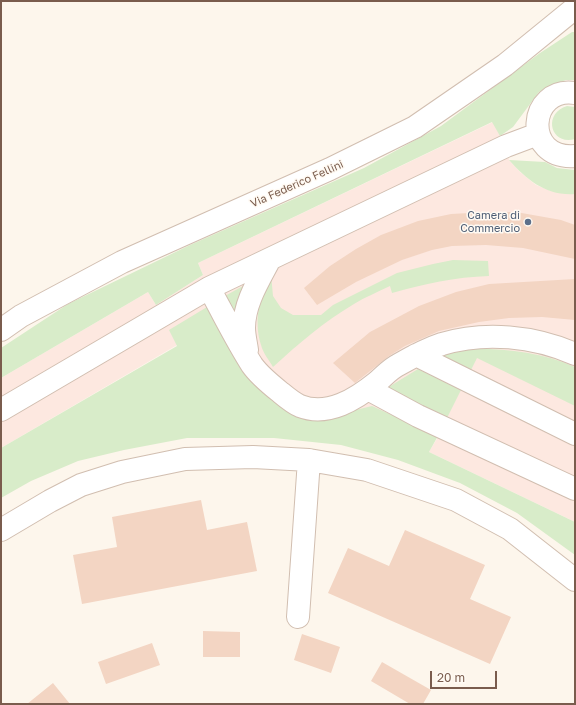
<!DOCTYPE html>
<html>
<head>
<meta charset="utf-8">
<style>
	body { margin:0 }
	#map { position:relative; width:576px; height:705px; overflow:hidden; background:#fdf6ec; font-family:"Golos Text",sans-serif }
	canvas { display:block }
	.frame { position:absolute; inset:0; border:2px solid #7a5c4d; pointer-events:none }
	.scale { position:absolute; left:430px; top:671px; width:67px; height:18px; box-sizing:border-box; border:2px solid #7a5c4d; border-top:0; padding-left:5px; font-size:12px; line-height:14px; white-space:nowrap; color:#7a5c4d; -webkit-text-stroke:3px #fffaf3; paint-order:stroke }
</style>
</head>
<body>
<div id="map">
<canvas width="576" height="705"></canvas>
<div class="frame"></div>
<div class="scale">20 m</div>
</div>
<script>
const ctx = document.querySelector('canvas').getContext('2d');
ctx.lineJoin = 'round';
function paint(path, color) {
  ctx.fillStyle = color;
  ctx.fill(path, 'evenodd');
}
function trace(path, color, width, dash) {
  ctx.strokeStyle = color;
  ctx.lineWidth = width;
  ctx.lineCap = dash ? 'butt' : 'round';
  ctx.setLineDash(dash || []);
  ctx.stroke(path);
}
function drawText(font, color, halo, rows, align = 'center') {
  ctx.font = font + ' "Golos Text",sans-serif';
  ctx.lineWidth = 3;
  ctx.setLineDash([]);
  ctx.textBaseline = 'middle';
  ctx.strokeStyle = halo;
  ctx.fillStyle = color;
  for (const [text, x, y, turn = 0] of rows) {
    ctx.save();
    ctx.translate(x, y);
    ctx.rotate((+turn || 0) * Math.PI / 180);
    ctx.textAlign = isNaN(turn) ? turn : align;
    if (halo) ctx.strokeText(text, 0, 0);
    ctx.fillText(text, 0, 0);
    ctx.restore();
  }
}
paint(new Path2D(`
	M493,122L506,146L509,160L520,172L536,185L551,191L575,194V522L429,452L438,437L322,418L177,345L1,448V378L148,292L156,305L203,275L198,263Z`), '#fde8e0');
paint(new Path2D(`
	M572,32H575V80H566L551,85L539,92L513,127L500,136L492,122L198,263L203,275L156,305L148,292L1,378V348L68,304L190,245L364,168L441,126L540,53Z
	M567,106L575,107V139C551,146 542,114 567,106Z
	M509,160L545,162L557,168L575,170V194C546,196 527,180 509,160Z
	M453,260L488,261L489,276C455,277 424,284 392,293L390,286C378,292 365,297 354,304C325,321 298,344 273,367C269,360 263,353 261,345C253,319 260,297 271,274L273,296L281,308L293,315H321L333,305L397,273L433,264Z
	M243,286L239,304L237,321L223,297Z
	M207,307L240,362L322,418L372,406L438,436L429,452L575,522V555L517,513L460,483L398,460L341,445L274,438H187L124,450L78,461L31,481L1,498V448L177,346L169,330Z
	M466,349C503,348 541,352 575,367V406L477,358L470,372L440,356Z
	M418,369L461,390L447,418L387,388Z`), '#d8ecc9');
paint(new Path2D(`
	M487,212H516L561,220L575,225V259L523,248L486,245L452,246L432,250L402,260L356,282L317,305L304,288L330,266L356,249L381,235L418,221L451,214Z
	M575,279V320L542,317L509,318L479,322L439,331L405,346L389,356L355,383L333,363L370,332L419,306L456,292L489,284Z
	M201,500L207,530L247,522L257,571L82,604L73,555L117,547L112,517Z
	M405,530L485,565L470,599L511,617L490,664L328,593L348,548L389,566Z
	M203,631L240,632V657H203Z
	M302,634L340,647L331,673L294,660Z
	M152,643L160,665L106,684L98,662Z
	M382,662L431,690L423,704H410L371,681Z
	M53,683L70,704H27Z`), '#f3d5c3');
const minor = new Path2D(`
	M575,93C528,86 522,160 575,156
	M209,288C223,313 236,340 252,365C259,375 270,384 280,392C286,397 293,403 300,406C328,417 356,399 377,382C384,376 390,369 398,365C412,357 427,349 442,344C485,331 534,336 575,354
	M1,330L21,316L122,262L330,169L415,127L505,65L575,8
	M247,350C246,343 244,335 244,328C244,303 259,280 270,259
	M416,355L575,434
	M368,389L418,416L575,489
	M1,410L209,288L506,146L538,134
	M1,530L50,501L81,485L122,472L185,459L253,457L309,460L367,470L456,500L510,529L575,580
	M298,617L309,460`);
trace(minor, '#d1beb0', 24);
trace(minor, '#fff', 22);
for (const [x, y, r, color] of [
	[528,222,4,"#5c6f8a"]
]) {
  const dot = new Path2D();
  dot.arc(x, y, r, 0, 2 * Math.PI);
  ctx.fillStyle = color;
  ctx.fill(dot);
  trace(dot, '#fffaf3', 1.5);
}
drawText('11px', '#7a5c4d', '#fffaf3', [
	["Via Federico Fellini",297,184,-24]
]);
drawText('11px', '#4e5e75', '#fffaf3', [
	["Camera di",520,216],
	["Commercio",520,229]
], 'right');
</script>
</body>
</html>
